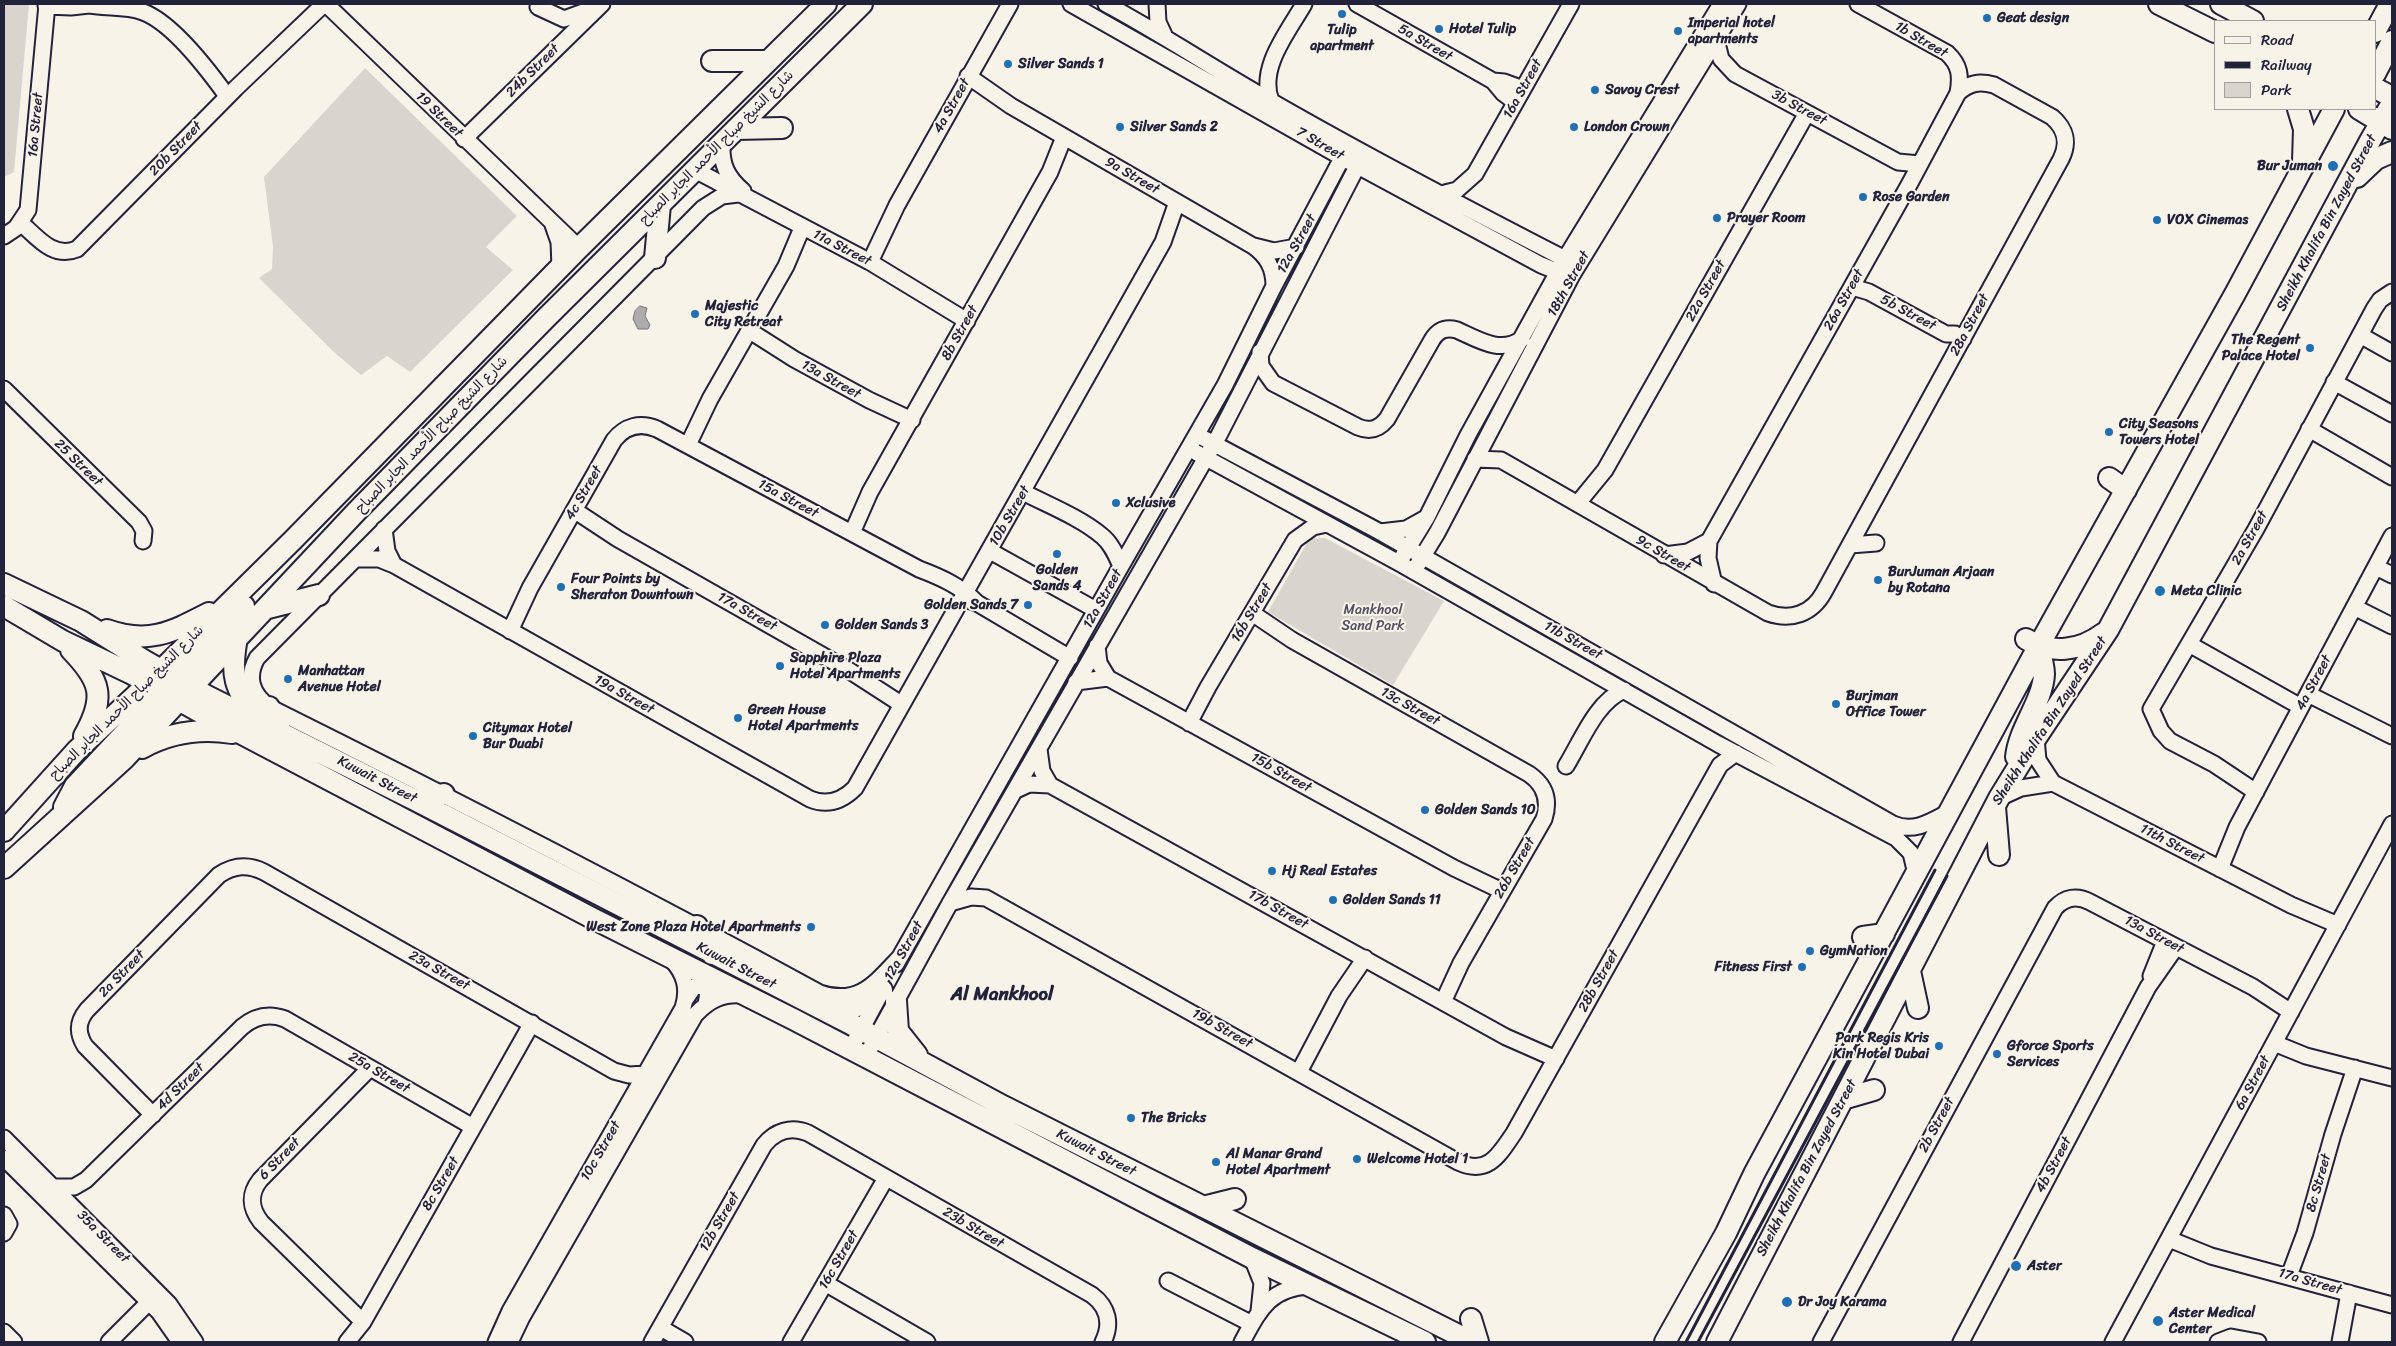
<!DOCTYPE html>
<html>
<head>
<meta charset="utf-8">
<style>
	body { margin:0 }
	#map { position:relative; width:2396px; height:1346px; overflow:hidden; background:#f7f3e8; font-family:Sriracha,sans-serif }
	canvas { display:block }
	.frame { position:absolute; inset:0; border:5px solid #22223b; pointer-events:none }
	.legend { position:absolute; left:2214px; top:20px; width:162px; height:90px; box-sizing:border-box; background:#f7f3e8; border:1px solid #a29fa3; margin:0; padding:6px 9px; list-style:none; font-size:15px; color:#22223b }
	.legend li { display:flex; align-items:center; gap:10px; height:25px }
	.legend b { width:25px; border:1px solid #a29fa3 }
</style>
</head>
<body>
<div id="map">
<canvas width="2396" height="1346"></canvas>
<div class="frame"></div>
<ul class="legend">
<li><b style="height:6px;background:#f7f3e8"></b>Road</li>
<li><b style="height:6px;background:#22223b"></b>Railway</li>
<li><b style="height:14px;background:#d8d5cf"></b>Park</li>
</ul>
</div>
<script>
const ctx = document.querySelector('canvas').getContext('2d');
ctx.lineJoin = 'round';
function paint(path, color) {
  ctx.fillStyle = color;
  ctx.fill(path, 'evenodd');
}
function trace(path, color, width, dash) {
  ctx.strokeStyle = color;
  ctx.lineWidth = width;
  ctx.lineCap = dash ? 'butt' : 'round';
  ctx.setLineDash(dash || []);
  ctx.stroke(path);
}
function drawText(font, color, halo, rows, align = 'center') {
  ctx.font = font + ' Sriracha,"Playpen Sans Arabic",sans-serif';
  ctx.lineWidth = 4;
  ctx.setLineDash([]);
  ctx.textBaseline = 'middle';
  ctx.strokeStyle = halo;
  ctx.fillStyle = color;
  for (const [text, x, y, turn = 0] of rows) {
    ctx.save();
    ctx.translate(x, y);
    ctx.rotate((+turn || 0) * Math.PI / 180);
    ctx.textAlign = isNaN(turn) ? turn : align;
    if (halo) ctx.strokeText(text, 0, 0);
    ctx.fillText(text, 0, 0);
    ctx.restore();
  }
}
paint(new Path2D(`
	M4,4H29L14,172L4,177Z
	M365,68L517,216L486,247L513,270L410,372L387,356L361,375L335,353L259,278L272,269L273,247L264,177Z
	M1325,538L1444,601L1393,685L1268,612L1309,539Z`), '#d8d5cf');
const water = new Path2D(`
	M640,306L647,308L645,316L650,325L648,329H638L633,319L635,311Z`);
paint(water, '#aeabad');
trace(water, '#76747f', 1);
const minor = new Path2D(`
	M85,4C104,9 124,5 143,12C173,23 209,71 227,96
	M326,4L579,248
	M1071,4L1343,158L1541,265L1566,275
	M1106,4C1162,34 1214,69 1269,100C1366,156 1466,208 1565,259L1571,265
	M1157,4L1158,22L1164,35
	M1357,4L1493,81L1503,93L1515,102
	M1858,4L1947,53C1960,65 1961,76 1958,93
	M46,6L71,7L89,5
	M538,7L564,19L586,11H592
	M1716,39L1721,59L1735,74L1898,162L1920,164
	M968,76L1011,106L1253,246C1267,256 1274,268 1274,286
	M1493,81L1504,82L1523,89
	M1271,101C1258,68 1288,32 1304,4
	M464,139L602,4
	M722,143C721,165 727,177 743,191
	M695,170L870,262L967,321
	M738,194L722,196L703,208L257,658C246,678 252,694 269,707C454,799 638,894 820,993C859,1006 875,983 900,957
	M1441,194L1457,190L1475,174L1571,4
	M21,223C37,237 53,259 77,249L236,88L324,4
	M553,225L559,242L560,268
	M4,236L16,228L28,210L47,4
	M1254,246L1274,251L1296,247
	M870,262L897,205L1010,4
	M1852,287L1869,292L1946,334H1955L1963,339
	M750,331L794,359L869,400L912,420
	M2360,335L2392,353
	M1260,352L1261,366L1273,383L1358,427C1370,432 1379,429 1387,419L1432,340C1438,330 1446,327 1457,330C1479,340 1500,354 1522,339
	M2334,382L2392,414
	M4,389L139,522L144,531L143,541
	M2309,429L2392,477
	M1205,439L1380,532L1893,824C1914,833 1930,822 1949,812
	M688,445L710,399L786,266L802,228
	M1197,453L1399,563L1718,744L1896,838L1911,853L1916,874
	M1475,459L1501,460L1768,613C1791,621 1812,614 1824,592L2061,159C2069,143 2066,129 2052,117L1994,85C1979,81 1969,83 1958,93L1910,183L1709,541L1688,552L1664,555
	M1023,492C1048,505 1081,518 1102,536C1111,543 1116,555 1121,566
	M1578,503L1605,470L1807,113
	M574,510L618,539L850,671L901,704
	M384,529L387,551L394,565
	M1380,532L1406,529L1424,519
	M852,533L870,492L1050,172L1064,137
	M1709,541L1708,558L1714,584
	M1850,545L1876,543
	M990,551L1096,610
	M1403,556L1427,517L1468,435L1565,259L1721,4
	M355,559H379L394,565L810,799C827,806 842,801 855,788L1163,242L1177,202
	M1418,564L1437,533L1572,275L1738,4
	M2376,567L2392,575
	M968,600L977,603L1070,658
	M2354,607L2392,626
	M1252,613L1292,640L1529,774C1545,785 1550,800 1544,819L1461,963L1443,1002
	M510,631L530,588L614,440C625,426 640,422 657,429L919,569C940,577 961,586 977,603
	M2189,644L2301,707
	M1097,646L1099,663L1108,678
	M1076,682L1108,678L1454,868L1502,891
	M2308,694L2392,736
	M1189,723L1208,687L1295,540L1313,527L1327,524
	M2036,738L2038,760L2053,783L2291,905L2338,925
	M1039,749L1042,771L1050,785
	M1566,766C1582,740 1596,702 1624,690
	M1016,790L1029,784L1050,785L1506,1037L1556,1059
	M2256,792L2214,764L2170,741L2161,731L2151,709L2256,529L2374,309L2380,300L2392,292
	M1999,798L2021,788L2053,783
	M2220,869L2237,827L2392,536
	M950,903L971,897L986,898L1458,1162C1488,1176 1499,1155 1514,1133L1720,765L1736,753
	M896,964L1121,566L1225,385L1274,286L1349,145
	M2151,976L2165,941
	M685,1000L694,987L702,986L708,992L706,1005
	M856,1039L882,991
	M2274,1043L2306,1056L2392,1078
	M871,1047L950,903L1219,435L1364,153
	M1299,1072L1339,996L1365,958
	M153,1115L85,1046C77,1033 77,1022 87,1010L219,875C234,865 248,864 264,872L614,1071L629,1075L646,1074
	M4,1138L169,1304L195,1342
	M4,1158L159,1312L180,1342
	M53,1187H74L86,1180L242,1027C255,1016 269,1013 285,1019L473,1127
	M4,1215L9,1224L4,1233
	M2169,1239L2211,1256L2392,1305
	M1252,1258L1262,1283L1259,1311
	M2289,1276L2305,1233L2333,1134L2355,1068
	M1168,1281L1252,1324
	M825,1283L927,1342
	M363,1322L261,1222C250,1208 249,1194 260,1180L370,1068
	M661,1328L685,1342
	M4,1332L14,1342
	M109,1342L149,1302
	M347,1342L363,1322L532,1023
	M496,1342L510,1311L683,1008C689,989 685,974 671,959
	M510,1342L522,1317L695,1015C709,1000 723,993 743,995
	M652,1342L764,1145C775,1131 791,1126 808,1133L1092,1295C1108,1307 1112,1324 1103,1342
	M791,1342L886,1178
	M1242,1342C1259,1311 1269,1288 1309,1286
	M1821,1342L2055,908C2065,897 2077,895 2090,902L2253,987L2291,1012
	M1961,1342L2148,987L2176,947
	M2113,1342L2392,824
	M2218,1342L2231,1337L2258,1342
	M2340,1342L2349,1293`);
const major = new Path2D(`
	M2159,4L2215,32
	M2221,4L2253,21
	M2375,32L2390,4
	M712,61H768
	M2375,74L2392,41
	M2375,88L2392,97
	M2298,109L2304,129L2303,161
	M2359,109L2392,129
	M736,129L782,128
	M2357,177L2376,159L2392,152
	M655,258L660,205
	M2109,478L2126,490
	M4,584L81,621L145,661L207,696L415,800L849,1023L1003,1106L1472,1342
	M4,606L63,641L132,674L200,712L592,918L793,1019L1252,1258L1425,1342
	M268,608L319,595
	M107,630C149,645 172,632 209,613
	M237,638C230,674 234,690 258,718
	M2026,639C2051,655 2080,651 2104,633
	M71,650C101,681 106,697 84,736
	M269,707L281,732
	M142,748C171,732 200,728 232,733
	M2016,757C2019,728 2043,701 2044,674C2044,665 2041,656 2038,647
	M415,800L444,794
	M64,807L75,786L244,606
	M1995,807L1999,855
	M4,831L77,750L135,696L293,540L579,248L826,4
	M4,868L125,758L356,512L546,318L862,4
	M697,926L712,954
	M1863,937L1884,934
	M1910,971L1918,1008
	M896,1001L898,1031L917,1055
	M825,1008H853L882,990
	M1843,1099L1874,1090
	M1203,1207L1235,1199
	M1471,1319L1478,1342
	M1665,1342L1726,1233L1754,1174L2038,647L2236,292L2334,109
	M1717,1342L1999,798L2036,738L2108,630L2371,139L2392,103`);
trace(minor, '#22223b', 19);
trace(major, '#22223b', 24);
trace(minor, '#f7f3e8', 15);
trace(major, '#f7f3e8', 20);
trace(new Path2D(`
	M1686,1342L1935,870
	M1698,1342L1947,876`), '#22223b', 3);
for (const [x, y, r, color] of [
	[1342,14,5,"#1f6fb2"],
	[1987,18,5,"#1f6fb2"],
	[1439,29,5,"#1f6fb2"],
	[1678,31,5,"#1f6fb2"],
	[1008,64,5,"#1f6fb2"],
	[1595,90,5,"#1f6fb2"],
	[1120,127,5,"#1f6fb2"],
	[1574,127,5,"#1f6fb2"],
	[2333,166,6,"#1f6fb2"],
	[1863,197,5,"#1f6fb2"],
	[1717,218,5,"#1f6fb2"],
	[2157,220,5,"#1f6fb2"],
	[695,314,5,"#1f6fb2"],
	[2310,348,5,"#1f6fb2"],
	[2109,432,5,"#1f6fb2"],
	[1116,503,5,"#1f6fb2"],
	[1057,554,5,"#1f6fb2"],
	[1878,580,5,"#1f6fb2"],
	[561,587,5,"#1f6fb2"],
	[2160,591,6,"#1f6fb2"],
	[1028,605,5,"#1f6fb2"],
	[825,625,5,"#1f6fb2"],
	[780,666,5,"#1f6fb2"],
	[288,679,5,"#1f6fb2"],
	[1836,704,5,"#1f6fb2"],
	[738,718,5,"#1f6fb2"],
	[473,736,5,"#1f6fb2"],
	[1425,810,5,"#1f6fb2"],
	[1272,871,5,"#1f6fb2"],
	[1333,900,5,"#1f6fb2"],
	[811,927,5,"#1f6fb2"],
	[1810,951,5,"#1f6fb2"],
	[1802,967,5,"#1f6fb2"],
	[1939,1046,5,"#1f6fb2"],
	[1997,1054,5,"#1f6fb2"],
	[1131,1118,5,"#1f6fb2"],
	[1357,1159,5,"#1f6fb2"],
	[1216,1162,5,"#1f6fb2"],
	[2016,1266,6,"#1f6fb2"],
	[1787,1302,6,"#1f6fb2"],
	[2158,1321,6,"#1f6fb2"]
]) {
  const dot = new Path2D();
  dot.arc(x, y, r, 0, 2 * Math.PI);
  ctx.fillStyle = color;
  ctx.fill(dot);
  trace(dot, '#f7f3e8', 2);
}
drawText('bold 14px', '#22223b', '#f7f3e8', [
	["Geat design",1997,18],
	["Imperial hotel",1688,23],
	["apartments",1688,39],
	["Hotel Tulip",1449,29],
	["Tulip",1342,30,"center"],
	["apartment",1342,46,"center"],
	["Silver Sands 1",1018,64],
	["Savoy Crest",1605,90],
	["Silver Sands 2",1130,127],
	["London Crown",1584,127],
	["Bur Juman",2322,166,"right"],
	["Rose Garden",1873,197],
	["Prayer Room",1727,218],
	["VOX Cinemas",2167,220],
	["Majestic",705,306],
	["City Retreat",705,322],
	["The Regent",2300,340,"right"],
	["Palace Hotel",2300,356,"right"],
	["City Seasons",2119,424],
	["Towers Hotel",2119,440],
	["Xclusive",1126,503],
	["Golden",1057,570,"center"],
	["Sands 4",1057,586,"center"],
	["BurJuman Arjaan",1888,572],
	["by Rotana",1888,588],
	["Four Points by",571,579],
	["Sheraton Downtown",571,595],
	["Meta Clinic",2171,591],
	["Golden Sands 7",1018,605,"right"],
	["Golden Sands 3",835,625],
	["Sapphire Plaza",790,658],
	["Hotel Apartments",790,674],
	["Manhattan",298,671],
	["Avenue Hotel",298,687],
	["Burjman",1846,696],
	["Office Tower",1846,712],
	["Green House",748,710],
	["Hotel Apartments",748,726],
	["Citymax Hotel",483,728],
	["Bur Duabi",483,744],
	["Golden Sands 10",1435,810],
	["Hj Real Estates",1282,871],
	["Golden Sands 11",1343,900],
	["West Zone Plaza Hotel Apartments",801,927,"right"],
	["GymNation",1820,951],
	["Fitness First",1792,967,"right"],
	["Park Regis Kris",1929,1038,"right"],
	["Kin Hotel Dubai",1929,1054,"right"],
	["Gforce Sports",2007,1046],
	["Services",2007,1062],
	["The Bricks",1141,1118],
	["Al Manar Grand",1226,1154],
	["Hotel Apartment",1226,1170],
	["Welcome Hotel 1",1367,1159],
	["Aster",2027,1266],
	["Dr Joy Karama",1798,1302],
	["Aster Medical",2169,1313],
	["Center",2169,1329]
], 'left');
drawText('14px', '#22223b', '#f7f3e8', [
	["1b Street",1921,40,30],
	["5a Street",1425,43,30],
	["24b Street",533,71,-45],
	["16a Street",1523,89,-61],
	["4a Street",952,106,-61],
	["3b Street",1799,108,28],
	["19 Street",439,115,44],
	["16a Street",36,125,-85],
	["7 Street",1320,144,30],
	["شارع الشيخ صباح الأحمد الجابر الصباح",717,148,-45],
	["20b Street",176,149,-46],
	["9a Street",1132,176,30],
	["Sheikh Khalifa Bin Zayed Street",2327,223,-62],
	["12a Street",1297,244,-61],
	["11a Street",842,248,27],
	["18th Street",1569,284,-61],
	["22a Street",1706,291,-61],
	["26a Street",1844,300,-61],
	["5b Street",1908,313,28],
	["28a Street",1970,325,-62],
	["8b Street",960,333,-61],
	["13a Street",831,380,29],
	["شارع الشيخ صباح الأحمد الجابر الصباح",432,435,-46],
	["25 Street",78,463,44],
	["4c Street",584,493,-60],
	["15a Street",788,499,28],
	["10b Street",1010,516,-60],
	["2a Street",2250,538,-61],
	["9c Street",1663,554,30],
	["12a Street",1103,599,-61],
	["17a Street",747,612,29],
	["16b Street",1252,613,-59],
	["11b Street",1573,641,29],
	["4a Street",2314,683,-62],
	["19a Street",624,695,29],
	["شارع الشيخ صباح الأحمد الجابر الصباح",127,703,-45],
	["13c Street",1410,707,29],
	["Sheikh Khalifa Bin Zayed Street",2050,721,-57],
	["15b Street",1281,773,29],
	["Kuwait Street",377,780,27],
	["11th Street",2172,844,27],
	["26b Street",1515,868,-60],
	["17b Street",1278,910,29],
	["13a Street",2154,935,28],
	["12a Street",904,951,-61],
	["Kuwait Street",736,966,27],
	["23a Street",439,971,29],
	["2a Street",122,974,-46],
	["28b Street",1599,981,-61],
	["19b Street",1222,1029,29],
	["25a Street",379,1073,30],
	["6a Street",2253,1083,-62],
	["4d Street",181,1087,-45],
	["2b Street",1937,1125,-62],
	["10c Street",601,1151,-60],
	["Kuwait Street",1096,1153,27],
	["6 Street",280,1159,-46],
	["4b Street",2054,1165,-62],
	["Sheikh Khalifa Bin Zayed Street",1807,1168,-62],
	["8c Street",2319,1183,-74],
	["8c Street",441,1184,-60],
	["12b Street",720,1222,-60],
	["23b Street",973,1228,30],
	["35a Street",103,1237,45],
	["16c Street",839,1260,-60],
	["17a Street",2310,1282,16]
]);
drawText('14px', '#504f60', '#f7f3e8', [
	["Mankhool",1373,610],
	["Sand Park",1373,626]
]);
drawText('bold 19px', '#22223b', '#f7f3e8', [
	["Al Mankhool",1002,995]
]);
</script>
</body>
</html>
